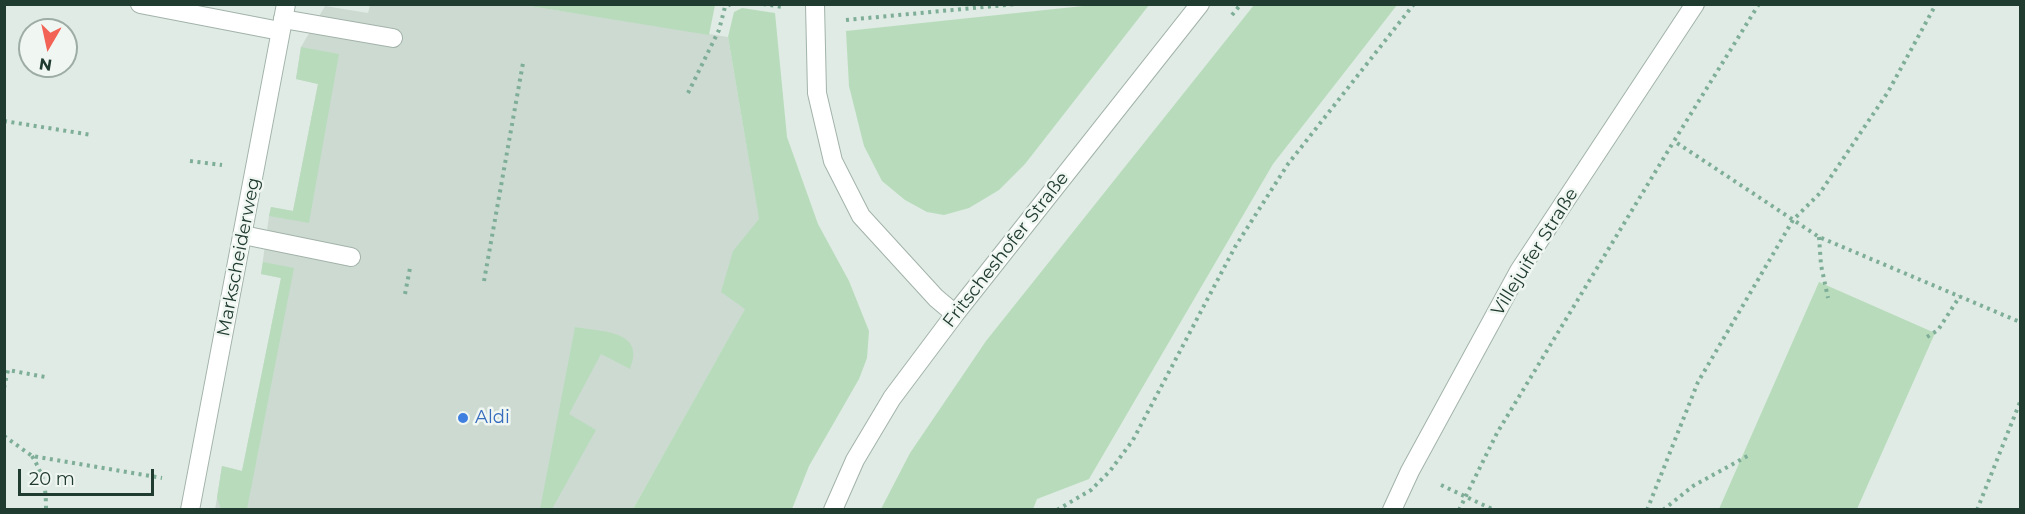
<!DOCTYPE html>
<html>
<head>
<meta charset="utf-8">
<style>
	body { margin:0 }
	#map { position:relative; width:2025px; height:514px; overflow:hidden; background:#dfebe4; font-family:Montserrat,sans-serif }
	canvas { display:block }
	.frame { position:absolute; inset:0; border:6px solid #203b2f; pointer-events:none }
	.north { position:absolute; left:18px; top:18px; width:60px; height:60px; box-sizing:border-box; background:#f0f7f2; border:2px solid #9daca4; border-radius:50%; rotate:189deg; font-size:16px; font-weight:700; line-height:24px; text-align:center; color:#203b2f }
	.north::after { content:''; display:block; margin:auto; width:21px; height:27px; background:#f26255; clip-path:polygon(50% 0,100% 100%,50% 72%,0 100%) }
	.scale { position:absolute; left:18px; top:469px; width:136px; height:27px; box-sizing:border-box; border:3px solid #203b2f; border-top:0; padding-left:8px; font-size:18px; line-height:21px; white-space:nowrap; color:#203b2f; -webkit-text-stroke:4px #f0f7f2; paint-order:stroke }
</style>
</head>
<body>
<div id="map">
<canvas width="2025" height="514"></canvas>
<div class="frame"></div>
<div class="north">N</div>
<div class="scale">20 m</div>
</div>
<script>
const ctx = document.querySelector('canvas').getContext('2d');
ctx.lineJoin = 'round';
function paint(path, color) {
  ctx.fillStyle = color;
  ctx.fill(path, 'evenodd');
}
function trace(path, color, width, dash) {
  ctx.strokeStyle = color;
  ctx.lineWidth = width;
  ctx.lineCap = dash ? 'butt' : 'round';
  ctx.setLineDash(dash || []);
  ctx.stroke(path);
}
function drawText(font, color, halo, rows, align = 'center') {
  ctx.font = font + ' Montserrat,sans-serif';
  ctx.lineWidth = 5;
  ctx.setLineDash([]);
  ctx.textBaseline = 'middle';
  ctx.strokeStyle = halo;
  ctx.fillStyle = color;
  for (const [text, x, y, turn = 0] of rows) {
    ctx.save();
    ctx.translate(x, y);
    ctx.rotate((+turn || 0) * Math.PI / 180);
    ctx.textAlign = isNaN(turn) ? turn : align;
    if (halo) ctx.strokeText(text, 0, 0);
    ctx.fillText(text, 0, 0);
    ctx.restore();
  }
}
paint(new Path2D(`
	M370,5H523L728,37L768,269L633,509L215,510L222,466L242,471L281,278L261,274L269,216L271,207L293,211L318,84L296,79L301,47L325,6L368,13Z`), '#cddad2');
paint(new Path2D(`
	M1102,4L1149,5L1025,164L999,190L969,208L944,215L927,212L905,200L882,181L864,146L849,86L846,31Z
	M523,5H715L709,35Z
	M1254,5H1397L1273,164L1089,479L1037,499L1033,509H881L910,453L986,341Z
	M742,8L775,13L787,137L818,224L849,281L869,331L867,358L859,379L809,466L792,509H633L745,309L721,292L733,251L759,219L728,37L734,12Z
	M301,47L339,54L309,223L269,216L271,207L293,211L318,84L296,79Z
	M263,262L294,268L247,509H221L217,498L222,466L242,471L281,278L261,274Z
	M1819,282L1935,333L1857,509H1719Z
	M575,327C602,332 646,330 630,369L601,354L569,414L596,430L552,509H540Z`), '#b8dcbb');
const lane = new Path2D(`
	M140,4L280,31
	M283,19L393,38
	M243,235L351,257`);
const street = new Path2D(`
	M815,4L817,93L833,161L861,216L936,298L955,314
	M190,510L286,4
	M833,510L855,460L892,398L955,314L1200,4
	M1392,510L1410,471L1519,271L1695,4`);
trace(lane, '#a2b3aa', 20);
trace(street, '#a2b3aa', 20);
trace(new Path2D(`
	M763,4L783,7
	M1759,4L1674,141L1819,237L2020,322
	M1232,15L1241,4
	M846,20L1016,4
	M688,93L719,30L725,7L731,4
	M4,121L92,135
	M190,161L222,165
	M1819,237L1821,265L1828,298
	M484,281L523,63
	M405,294L410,268
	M1927,337L1938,330L1960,296
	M4,388L8,370L45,377
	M4,436L32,456L162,478
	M32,456C44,476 46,487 46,510
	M1441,485L1494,510
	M1057,510L1091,490L1110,471L1133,440L1235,247L1288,164L1414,4
	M1459,510L1497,433L1674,141
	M1647,510L1698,382L1793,220L1820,193L1888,92L1936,4
	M1663,510L1693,486L1751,454
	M1977,510L2020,402`), '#7fae98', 4, [3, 4.5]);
trace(lane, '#fff', 18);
trace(street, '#fff', 18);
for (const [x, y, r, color] of [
	[463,418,6,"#3f7fe0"]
]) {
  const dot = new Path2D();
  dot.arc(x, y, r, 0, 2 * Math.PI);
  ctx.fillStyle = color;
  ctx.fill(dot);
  trace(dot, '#f0f7f2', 2);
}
drawText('18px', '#203b2f', '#f0f7f2', [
	["Fritscheshofer Straße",1006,250,-52],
	["Villejuifer Straße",1535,252,-58],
	["Markscheiderweg",239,257,-79]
]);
drawText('18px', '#366cbe', '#f0f7f2', [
	["Aldi",475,418]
], 'left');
</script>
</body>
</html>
